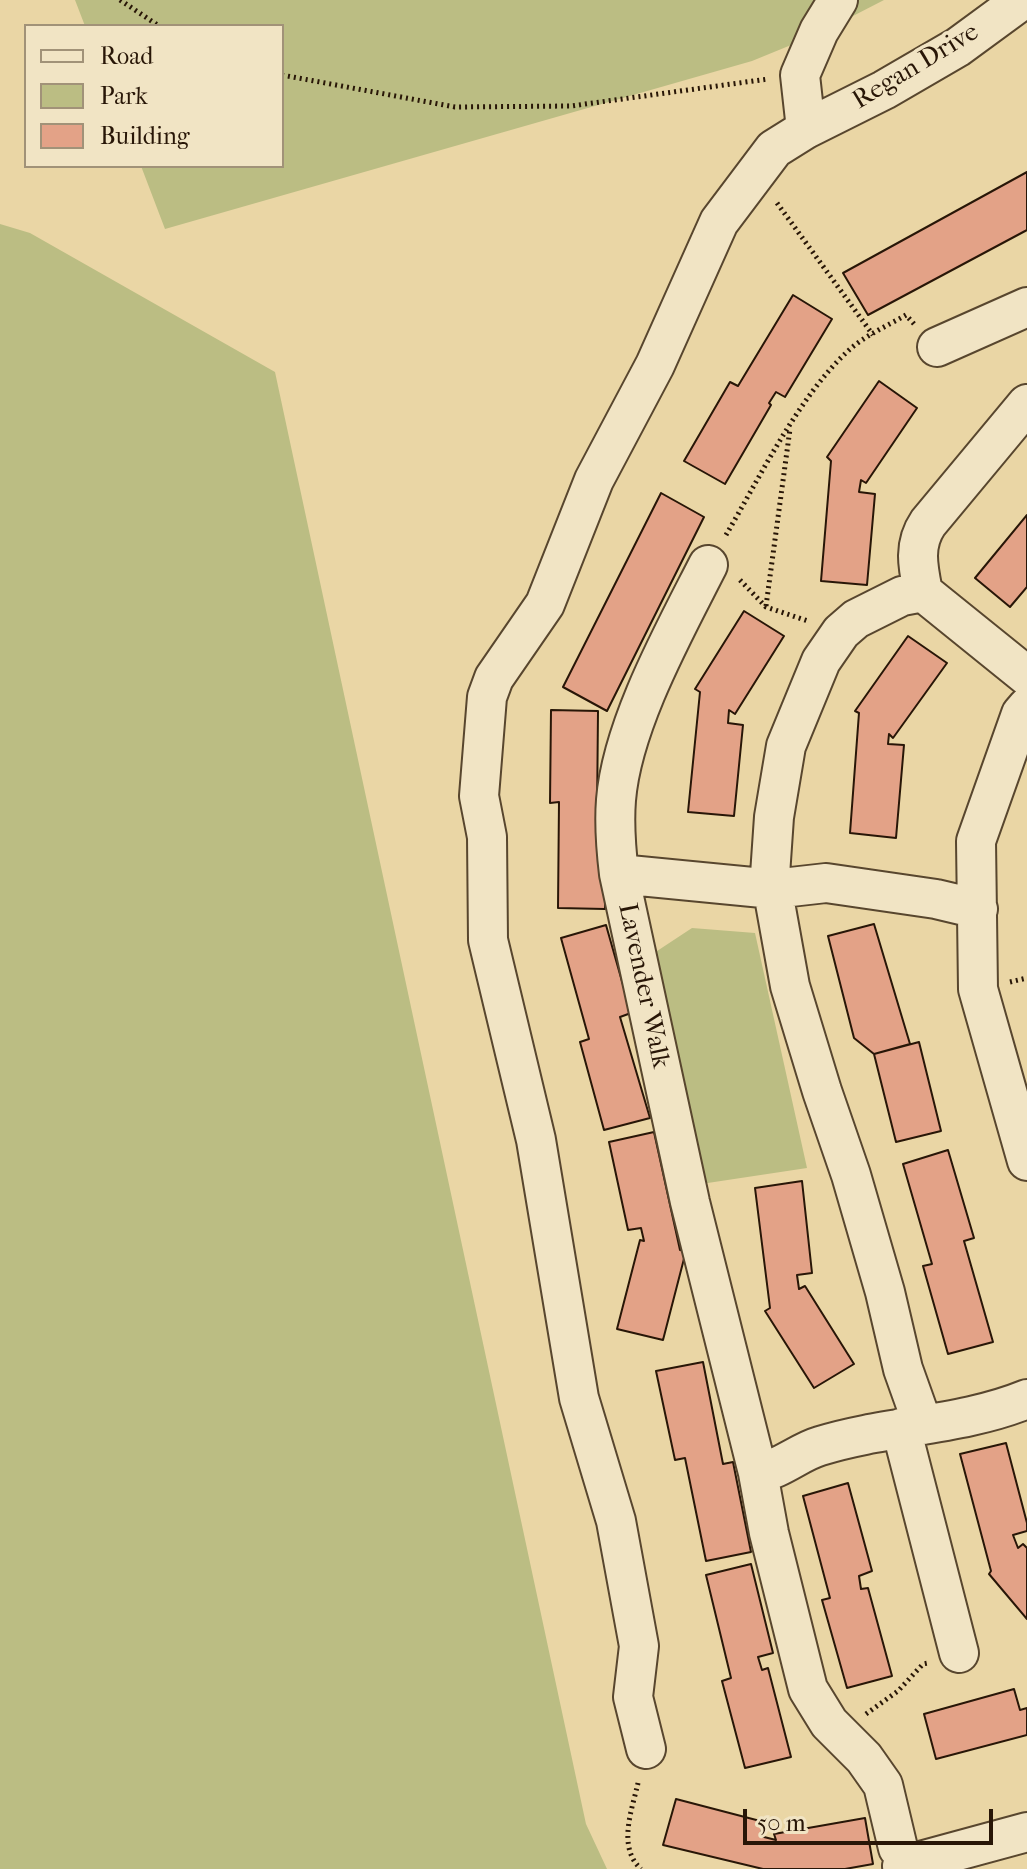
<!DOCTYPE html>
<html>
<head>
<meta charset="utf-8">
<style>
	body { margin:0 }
	#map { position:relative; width:1027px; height:1869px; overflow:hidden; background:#ead6a5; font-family:"IM FELL French Canon",serif }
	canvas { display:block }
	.legend { position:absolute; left:24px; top:24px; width:260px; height:144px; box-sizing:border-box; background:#f1e4c4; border:2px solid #a19278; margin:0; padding:10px 14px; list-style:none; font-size:24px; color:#281607 }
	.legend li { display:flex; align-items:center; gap:16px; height:40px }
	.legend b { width:40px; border:2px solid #a19278 }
	.scale { position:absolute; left:743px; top:1809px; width:250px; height:36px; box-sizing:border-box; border:4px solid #281607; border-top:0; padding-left:10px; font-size:24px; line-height:28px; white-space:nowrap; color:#281607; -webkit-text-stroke:6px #f1e4c4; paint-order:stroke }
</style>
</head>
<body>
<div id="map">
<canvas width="1027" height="1869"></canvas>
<ul class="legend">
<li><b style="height:10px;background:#f1e4c4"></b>Road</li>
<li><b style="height:22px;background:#bbbd83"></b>Park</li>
<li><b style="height:22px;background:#e3a287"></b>Building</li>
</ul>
<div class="scale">50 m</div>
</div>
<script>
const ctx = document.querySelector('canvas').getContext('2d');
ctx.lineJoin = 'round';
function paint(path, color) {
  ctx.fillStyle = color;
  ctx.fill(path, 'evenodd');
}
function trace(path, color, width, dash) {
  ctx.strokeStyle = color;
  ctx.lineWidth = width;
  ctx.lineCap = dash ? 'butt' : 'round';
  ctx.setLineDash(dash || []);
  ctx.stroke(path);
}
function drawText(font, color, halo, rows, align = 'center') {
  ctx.font = font + ' "IM FELL French Canon",serif';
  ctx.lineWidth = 7;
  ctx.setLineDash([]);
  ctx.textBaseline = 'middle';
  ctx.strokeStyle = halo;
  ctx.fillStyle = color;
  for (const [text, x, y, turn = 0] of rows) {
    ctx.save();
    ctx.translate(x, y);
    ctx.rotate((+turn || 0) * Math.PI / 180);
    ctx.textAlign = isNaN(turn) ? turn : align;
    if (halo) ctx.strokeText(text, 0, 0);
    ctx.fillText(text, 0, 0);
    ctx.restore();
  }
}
paint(new Path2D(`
	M75,0H884L818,34L752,61L165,229L141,166H282V26H85Z
	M0,224L30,233L275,372L586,1824L607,1869H0Z
	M692,928L755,933L807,1168L701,1184L651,955Z`), '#bbbd83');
const building = new Path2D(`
	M1027,172V230L868,315L843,273Z
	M793,295L832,319L785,397L776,392L769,403L771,405L725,484L684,461L730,382L738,386Z
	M879,381L917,408L866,483L861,480L859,492L875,494L867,585L821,581L831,461L827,457Z
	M661,493L704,517L607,711L563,687Z
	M1027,515V587L1010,607L975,578Z
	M744,611L784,636L735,714L729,710L728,723L743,725L734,816L688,812L700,692L695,689Z
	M908,636L947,663L893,738L889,734L888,744L904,745L896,838L850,833L859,713L855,711Z
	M551,710L598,711L597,816L606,817L605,909L558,908L559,802L550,803Z
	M874,924L910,1044L874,1054L854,1038L828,936Z
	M606,925L631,1013L620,1017L650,1118L604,1130L580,1042L589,1039L561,938Z
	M919,1042L941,1131L896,1142L874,1054Z
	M654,1132L680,1250L686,1251L663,1340L617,1329L640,1240L644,1241L641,1228L628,1230L609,1142Z
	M948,1150L974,1238L964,1241L993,1342L948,1354L923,1266L932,1264L903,1164Z
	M802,1181L812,1273L797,1275L799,1289L805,1286L854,1364L814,1388L765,1311L770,1308L755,1188Z
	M703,1362L723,1464L733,1462L751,1552L706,1561L685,1458L675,1460L656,1371Z
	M1006,1443L1027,1523V1531L1013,1535L1018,1548L1023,1544L1027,1548V1619L989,1574L991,1571L960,1454Z
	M848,1483L872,1571L859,1576L861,1589L868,1588L892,1676L847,1688L822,1600L830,1598L803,1496Z
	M751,1564L773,1653L758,1657L762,1670L768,1668L791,1757L745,1768L722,1681L731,1678L706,1575Z
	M1014,1689L1020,1710L1027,1708V1735L936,1759L924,1714Z
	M676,1799L764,1822L760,1836L776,1840L774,1834L865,1818L873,1864L845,1869H763L663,1845Z`);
paint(building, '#e3a287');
trace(building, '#281607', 2);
const minor = new Path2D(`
	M806,129L800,75L819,31L838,0
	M937,347L1027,307
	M1027,404L928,523C913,545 918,567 923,592L1027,676
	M708,565C674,632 622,725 616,800C614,825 616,849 619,874L690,1202L758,1473L769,1533L808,1689L829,1723L864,1758L883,1785L898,1848
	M1027,707L1021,714L976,841L978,989L1027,1161
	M619,874L773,889L826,883L936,899L978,909
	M923,1425L903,1369L885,1292L851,1175L822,1091L790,986L770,875L774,817L786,746L821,661L841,632L856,619L902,596L923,592
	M901,1428L959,1653
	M758,1473C780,1470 799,1452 820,1446C888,1425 961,1426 1027,1399
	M646,1749L633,1697L639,1646L616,1521L579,1398L536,1140L488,940L487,837L479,796L487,697L494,678L545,604L594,480L655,365L719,222L774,149L806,129L884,90L958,47L1022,0
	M902,1866L1027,1832`);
trace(minor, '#58462e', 42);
trace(new Path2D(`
	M120,0L159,26
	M282,75L455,107L571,106L768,79
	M777,203L873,335
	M726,535C760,477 799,396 848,351C864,336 887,326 906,315L914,324
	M740,580L766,607L808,621
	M766,606L790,429
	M1010,982L1027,978
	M866,1714L898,1691L923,1664L928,1663
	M638,1783C632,1810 617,1847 641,1869`), '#281607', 5, [2, 4]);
trace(minor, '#f1e4c4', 38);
drawText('26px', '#281607', '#f1e4c4', [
	["Regan Drive",916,67,-31],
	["Lavender Walk",643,986,78]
]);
</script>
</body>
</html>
